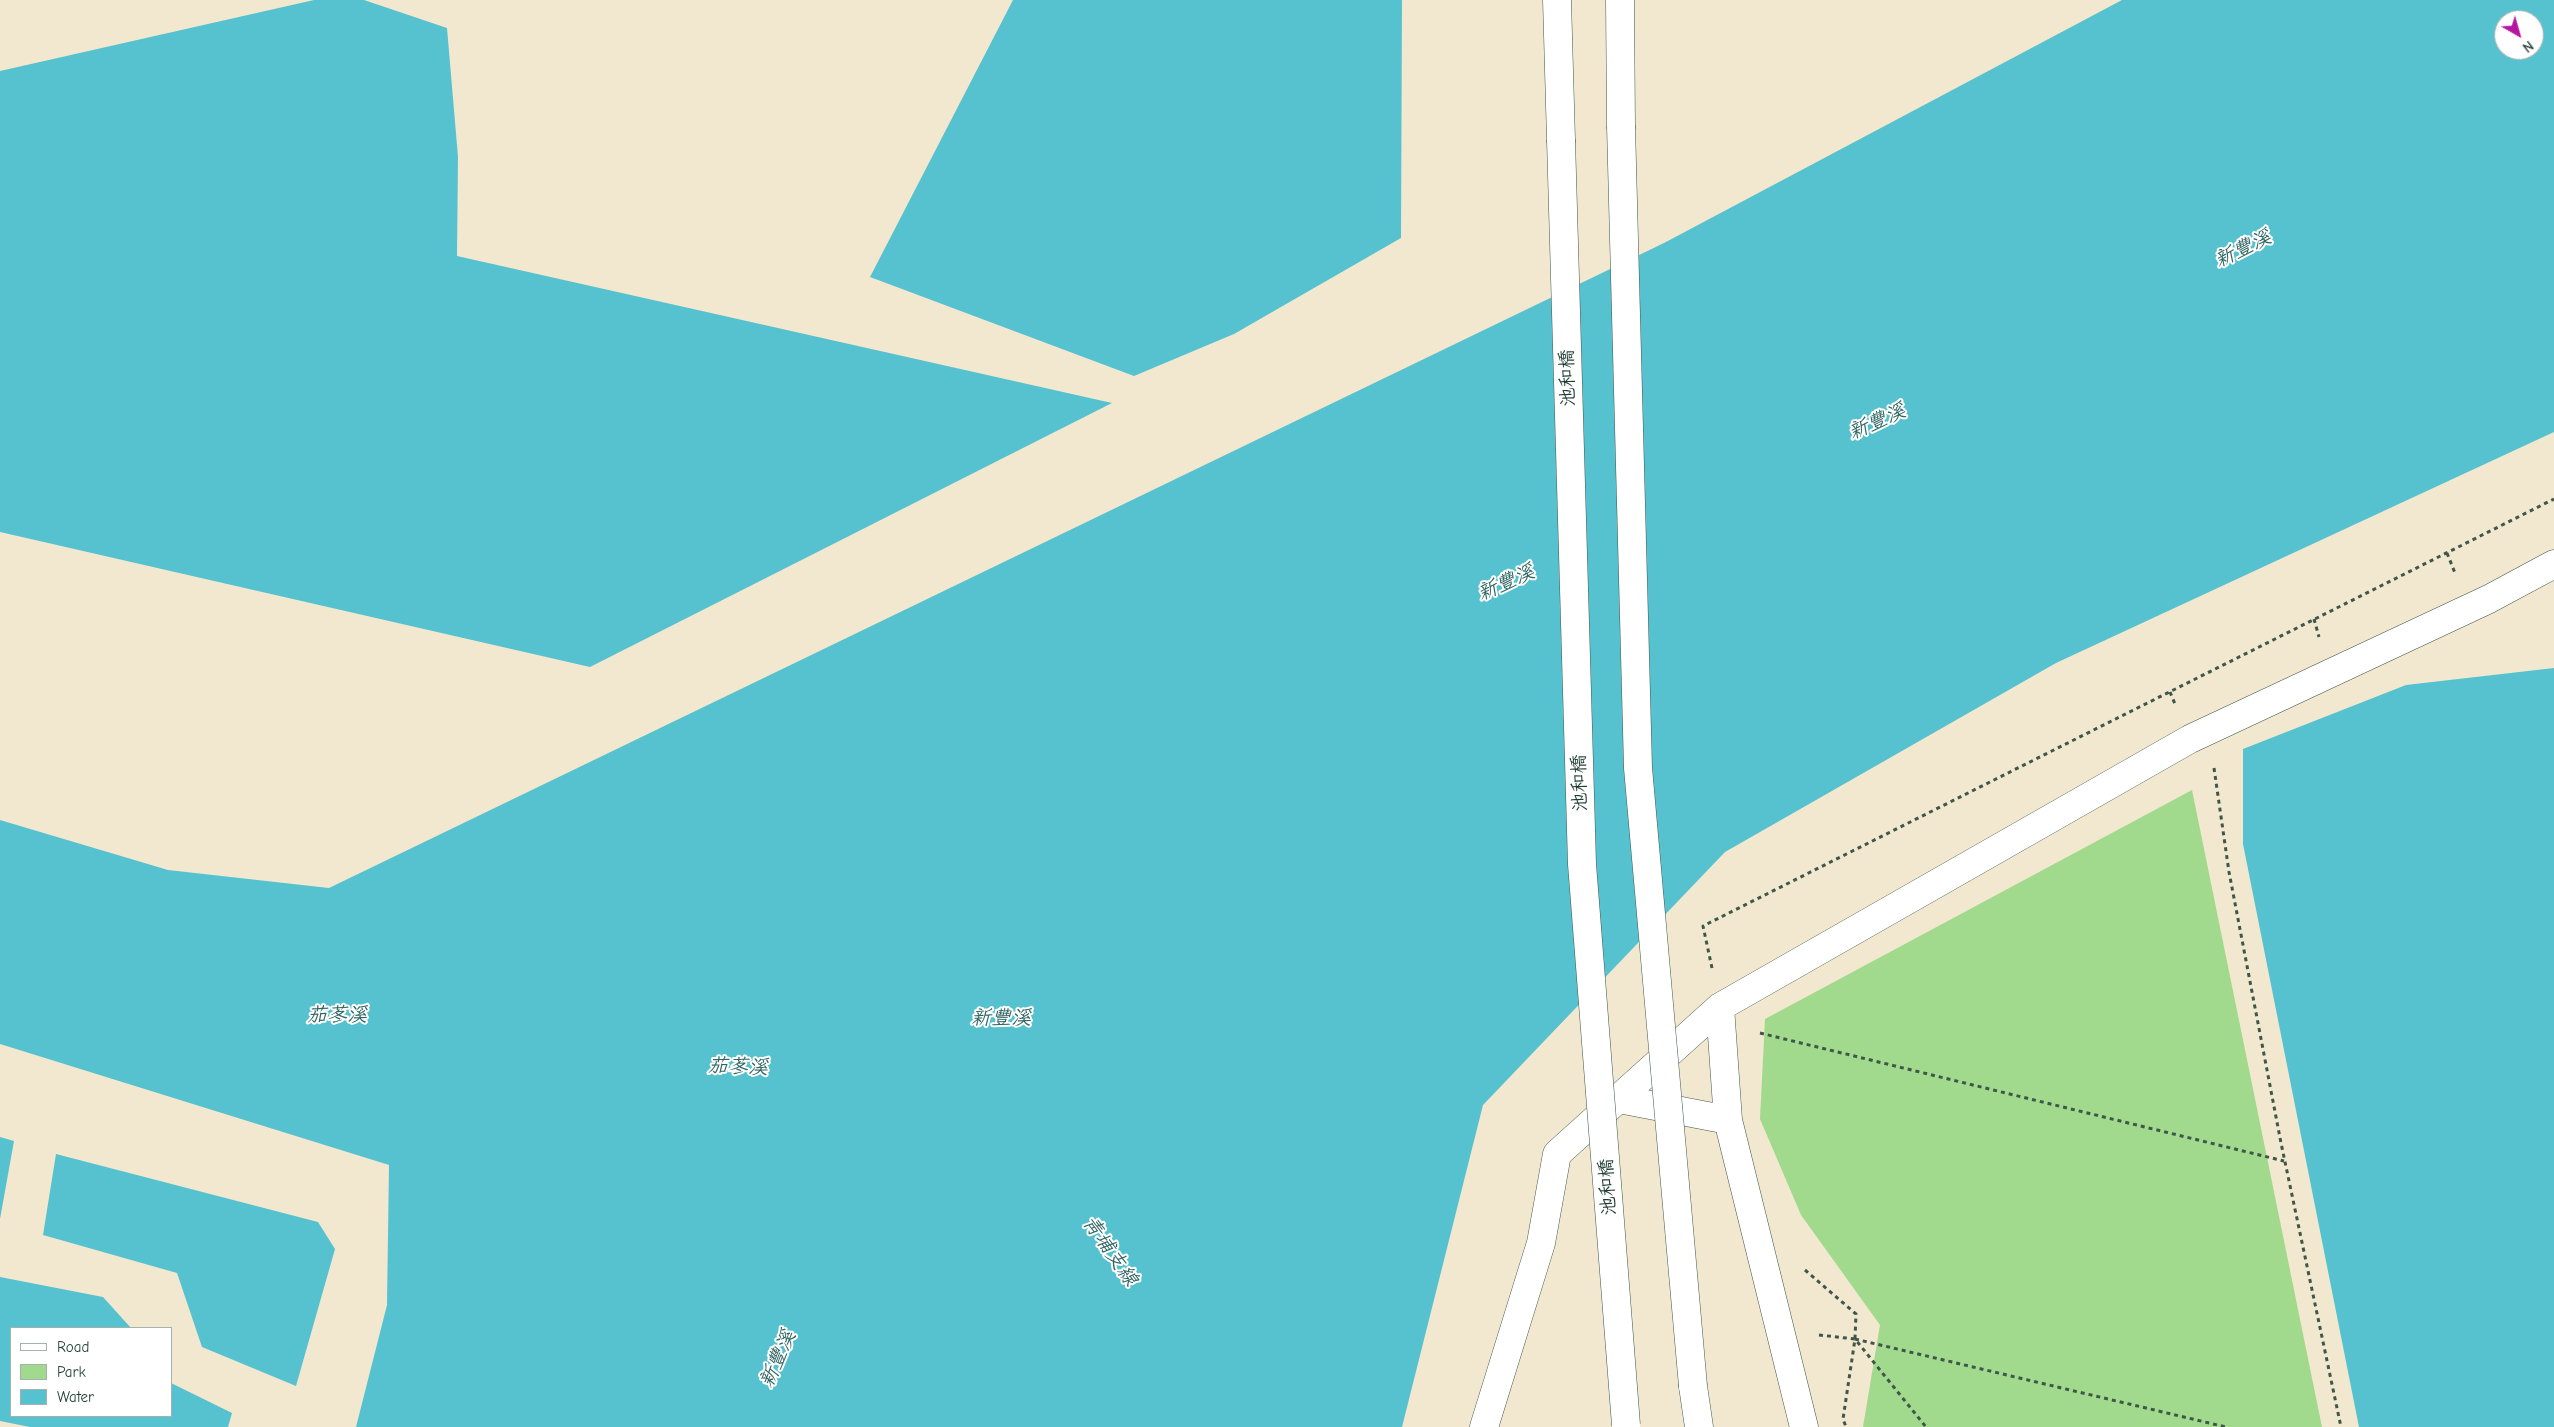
<!DOCTYPE html>
<html>
<head>
<meta charset="utf-8">
<style>
	body { margin:0 }
	#map { position:relative; width:2554px; height:1427px; overflow:hidden; background:#f2e8cf; font-family:"Comic Neue",sans-serif }
	canvas { display:block }
	.legend { position:absolute; left:10px; top:1327px; width:162px; height:90px; box-sizing:border-box; background:#fff; border:1px solid #a5b1ae; margin:0; padding:6px 9px; list-style:none; font-size:15px; color:#1f3d34 }
	.legend li { display:flex; align-items:center; gap:10px; height:25px }
	.legend b { width:25px; border:1px solid #a5b1ae }
	.north { position:absolute; left:2494px; top:10px; width:50px; height:50px; box-sizing:border-box; background:#fff; border:1px solid #a5b1ae; border-radius:50%; rotate:142deg; font-size:14px; font-weight:700; line-height:20px; text-align:center; color:#1f3d34 }
	.north::after { content:''; display:block; margin:auto; width:18px; height:22px; background:#b5179e; clip-path:polygon(50% 0,100% 100%,50% 72%,0 100%) }
</style>
</head>
<body>
<div id="map">
<canvas width="2554" height="1427"></canvas>
<ul class="legend">
<li><b style="height:6px;background:#fff"></b>Road</li>
<li><b style="height:14px;background:#a1da8c"></b>Park</li>
<li><b style="height:14px;background:#56c2cf"></b>Water</li>
</ul>
<div class="north">N</div>
</div>
<script>
const ctx = document.querySelector('canvas').getContext('2d');
ctx.lineJoin = 'round';
function paint(path, color) {
  ctx.fillStyle = color;
  ctx.fill(path, 'evenodd');
}
function trace(path, color, width, dash) {
  ctx.strokeStyle = color;
  ctx.lineWidth = width;
  ctx.lineCap = dash ? 'butt' : 'round';
  ctx.setLineDash(dash || []);
  ctx.stroke(path);
}
function drawText(font, color, halo, rows, align = 'center') {
  ctx.font = font + ' "Comic Neue","LXGW WenKai TC",sans-serif';
  ctx.lineWidth = 4;
  ctx.setLineDash([]);
  ctx.textBaseline = 'middle';
  ctx.strokeStyle = halo;
  ctx.fillStyle = color;
  for (const [text, x, y, turn = 0] of rows) {
    ctx.save();
    ctx.translate(x, y);
    ctx.rotate((+turn || 0) * Math.PI / 180);
    ctx.textAlign = isNaN(turn) ? turn : align;
    if (halo) ctx.strokeText(text, 0, 0);
    ctx.fillText(text, 0, 0);
    ctx.restore();
  }
}
paint(new Path2D(`
	M2192,790L2322,1427H1863L1880,1325L1801,1215L1760,1119L1765,1019Z`), '#a1da8c');
paint(new Path2D(`
	M314,0H364L447,28L458,157L457,256L1112,403L590,667L0,532V71Z
	M1013,0H1402L1401,238L1234,334L1134,376L870,277Z
	M2122,0H2554V432L2056,663L1725,852L1483,1105L1402,1427H356L387,1305L389,1165L0,1044V820L168,870L329,888L1664,243ZM2504,20H2534V50H2504Z
	M2554,668V1427H2359L2243,844V749L2406,685Z
	M0,1137L14,1141L0,1219Z
	M56,1154L318,1222L335,1249L296,1386L202,1347L177,1273L43,1235Z
	M0,1277L103,1297L131,1328H11V1416H171V1383L232,1413L228,1427H30L0,1421Z`), '#56c2cf');
const street = new Path2D(`
	M1720,1007L1728,1120L1804,1427
	M1619,1099L1728,1120
	M1484,1427L1541,1243L1557,1154L1720,1007L2190,739L2489,599L2554,564`);
const primary = new Path2D(`
	M1557,0L1561,140
	M1620,0L1621,126
	M1693,1386L1699,1427`);
trace(street, '#3f574b', 29);
trace(primary, '#3f574b', 29);
trace(new Path2D(`
	M2447,553L2455,573
	M2314,619L2319,637
	M2170,692L2175,704
	M2214,768L2229,872L2281,1143L2341,1427
	M1712,968L1703,926L2554,499
	M1760,1033L2284,1161
	M1805,1270L1856,1314L1855,1339L1843,1419L1846,1427
	M1819,1335L1855,1339L1926,1427
	M1855,1339L2226,1427`), '#3f574b', 3, [4, 4]);
trace(street, '#fff', 28);
trace(primary, '#fff', 28);
const primaryBridge = new Path2D(`
	M1621,126L1638,768L1693,1386
	M1561,140L1582,864L1626,1425`);
trace(primaryBridge, '#3f574b', 29, []);
trace(primaryBridge, '#fff', 28);
drawText('19px', '#1f3d34', '#fff', [
	["池和橋",1568,378,-92],
	["池和橋",1580,783,-92],
	["池和橋",1608,1187,-94]
]);
drawText('italic 20px', '#306562', '#fff', [
	["新豐溪",2243,249,-26],
	["新豐溪",1877,422,-24],
	["新豐溪",1506,583,-24],
	["茄苳溪",337,1015],
	["新豐溪",1001,1018],
	["茄苳溪",738,1067,2],
	["青埔支線",1110,1251,55],
	["新豐溪",778,1359,-66]
]);
</script>
</body>
</html>
